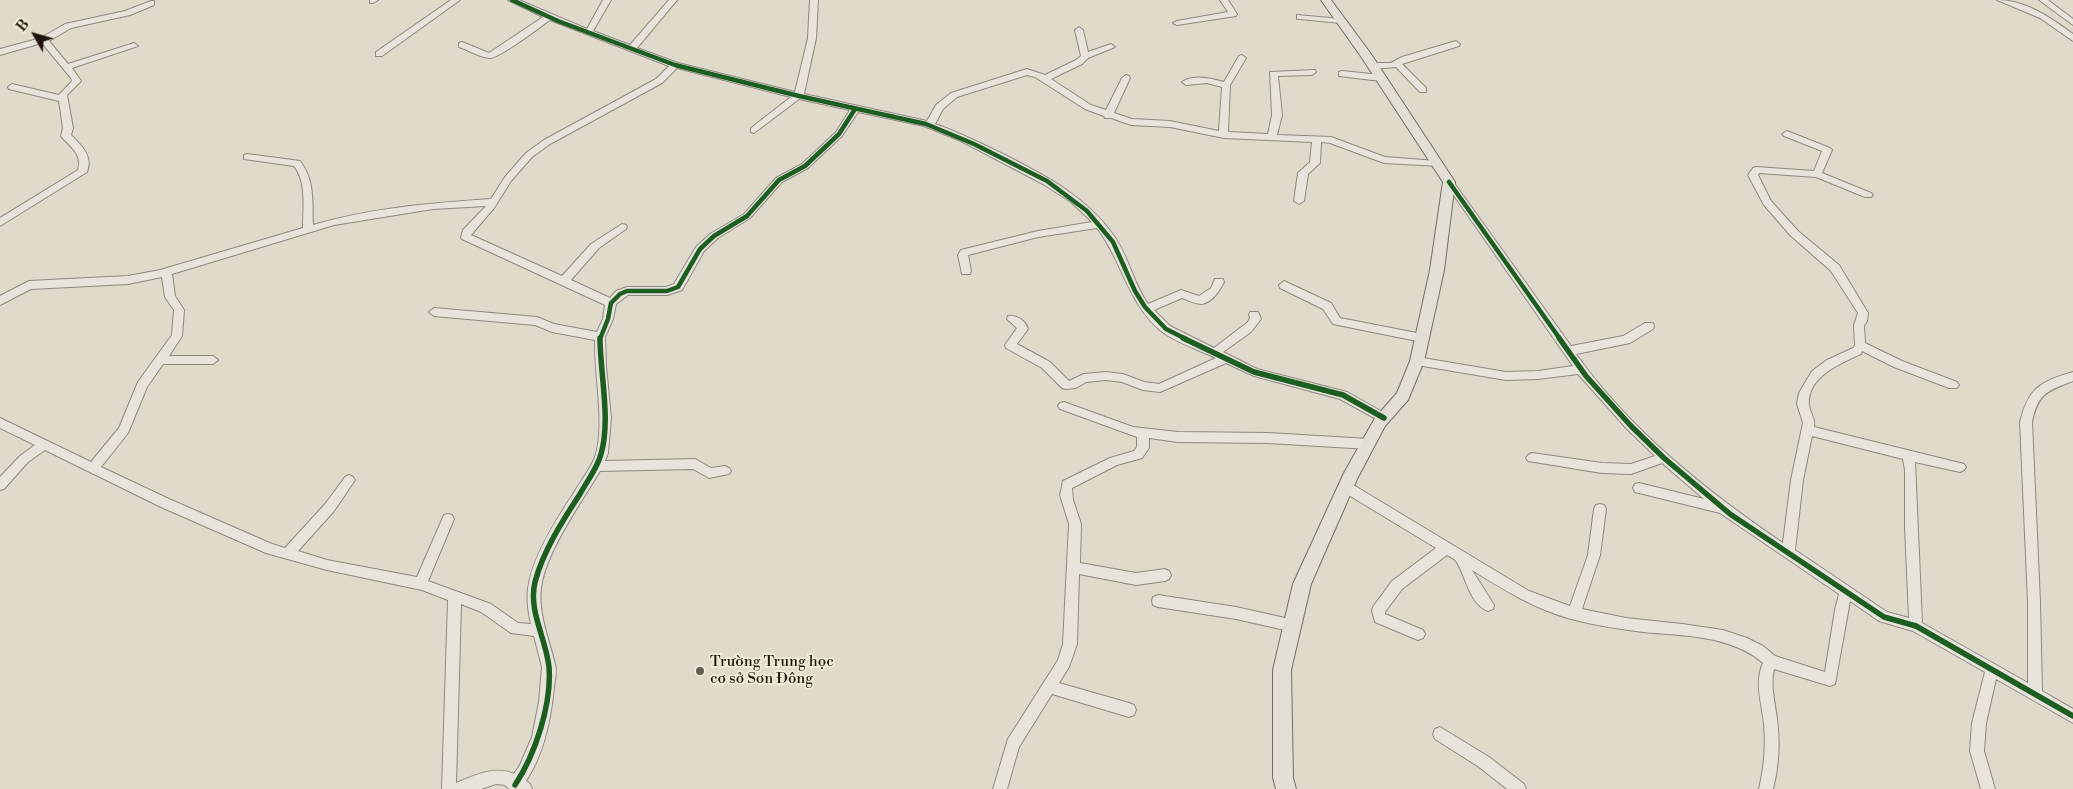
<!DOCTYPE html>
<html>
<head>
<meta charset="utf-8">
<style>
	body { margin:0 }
	#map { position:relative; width:2073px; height:789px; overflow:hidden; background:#e0daca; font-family:"Libre Bodoni",serif }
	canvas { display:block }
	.north { position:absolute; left:10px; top:10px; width:50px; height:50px; -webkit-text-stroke:4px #f1ead7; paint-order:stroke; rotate:308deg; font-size:14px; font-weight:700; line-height:20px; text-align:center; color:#1f150d }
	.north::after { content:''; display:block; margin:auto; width:18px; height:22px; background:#1f150d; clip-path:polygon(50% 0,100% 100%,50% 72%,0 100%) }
</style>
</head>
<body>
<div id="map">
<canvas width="2073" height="789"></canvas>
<div class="north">B</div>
</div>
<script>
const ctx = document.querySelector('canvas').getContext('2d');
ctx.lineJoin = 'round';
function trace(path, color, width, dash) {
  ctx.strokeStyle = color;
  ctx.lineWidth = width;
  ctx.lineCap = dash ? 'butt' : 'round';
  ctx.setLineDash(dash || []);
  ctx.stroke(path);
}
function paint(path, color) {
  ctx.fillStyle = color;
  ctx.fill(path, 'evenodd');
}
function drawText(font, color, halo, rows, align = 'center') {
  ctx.font = font + ' "Libre Bodoni",serif';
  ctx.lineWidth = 4;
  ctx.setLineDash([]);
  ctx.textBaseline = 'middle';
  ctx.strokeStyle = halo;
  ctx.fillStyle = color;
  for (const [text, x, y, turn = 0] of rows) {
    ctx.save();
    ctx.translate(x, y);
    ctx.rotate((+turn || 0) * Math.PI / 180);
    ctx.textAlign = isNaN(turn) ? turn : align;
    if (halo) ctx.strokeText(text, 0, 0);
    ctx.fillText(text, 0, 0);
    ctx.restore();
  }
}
const minor = new Path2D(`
	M370,0H378L373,3H370Z
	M451,0H460L382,56H376V52Z
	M508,0H519L587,29L603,0H611L593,31L630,45L669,0H677L637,48L678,63L795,92L808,38L810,0H818L816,38L804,94L927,121L936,105L951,93L1027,69L1045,75L1076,60L1081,56L1075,30L1079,27L1083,30L1088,52L1111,44L1115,47L1088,58L1082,64L1051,79L1091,105L1106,110L1122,78L1126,75L1129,76L1130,78L1114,113L1132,119L1170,121L1219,131L1222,87L1207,83L1186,85L1182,82C1193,74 1211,78 1224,82L1239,56L1242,55L1246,58L1230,85L1228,132L1268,134L1272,115L1270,72L1315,70L1316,72L1312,75L1278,76L1282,115L1277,135L1331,137L1385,157L1437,161L1440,162V166L1384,163L1330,143L1321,142L1320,163L1308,174L1304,201L1299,204L1294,201L1298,173L1310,162L1312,142L1224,138L1170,127L1131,125L1111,118H1105L1104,116L1085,109L1035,77L1027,75L957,97L943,109L935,124C959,132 982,144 1005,155C1046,176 1087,197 1114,236C1129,257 1133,283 1148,304L1181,290L1199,296L1211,288L1215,279H1223L1224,282C1220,290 1212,303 1201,304C1196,304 1187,300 1182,298L1154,310L1170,326L1214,348L1248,322L1250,318L1249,315L1250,312H1258L1261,319L1251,332L1223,352L1257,369L1347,392L1388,415L1390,418L1388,421H1380L1340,399L1254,376L1226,363L1160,392L1143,390L1122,382L1106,380L1086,382L1076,388L1066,389L1062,388L1042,368L1006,348L1005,345L1017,328L1007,319L1008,316C1017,314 1026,322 1028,329L1017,344L1050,362L1069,381L1084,374L1106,372L1123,374L1144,382L1159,384L1216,358C1199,350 1175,342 1161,331C1128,304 1122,260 1097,228L1038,237L968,255L971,271L970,274H962L958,255L961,250L1038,231L1092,222L1071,202L1043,184L961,141L924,126L858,112L842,136L808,168L782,182L750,218L718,238L704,251L682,290L667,295H628L616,304L613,319L605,337L606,366L611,418L608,453L605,461L695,459L711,468L725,466L729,468L731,471L729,474L709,478L693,469L600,471C582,501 549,548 542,582C536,610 549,638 555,664C557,671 555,680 554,687C551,719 544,754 526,781L530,784L532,789H509L505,785L496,784L481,789H442L448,600L422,590L327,570L266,553L161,507L45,450L28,462L4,489L0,490V477L20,456L35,445L0,428V418L91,462L119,428L138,382L172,335L174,310L165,297L162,277L128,284L31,289L0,305V296L29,281L128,276L160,270L303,228C303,208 307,183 294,166L244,159V155L247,154L300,161C315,180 312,202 313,225C370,208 431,203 491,199L505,177L526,153L544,140L656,79L669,66L550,20C540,27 499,59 489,58C479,57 468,50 459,47V43L462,42L489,53L543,17ZM677,68L791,97L751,128V132L754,133L799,99L850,110L836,132L802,164L776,178L744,214L710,234L696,247L674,284L666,287H627L616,291L610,298L571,280L599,248L626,229L627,227L626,225L622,224L591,244L562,276L471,235L494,208L511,181L532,157L550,144L662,83ZM486,206L463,230L461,237L462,239L605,305L603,319L597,332L554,324L537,317L434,308L429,312L434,316L535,325L552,332L595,340C594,374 605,422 596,454C592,467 582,479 575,491C559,515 534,554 529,583C526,596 528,611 531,624L518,623L491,604L428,581L454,519L452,515L448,514L444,515L417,577L327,560L298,551L334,511L353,483L355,480L353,477L349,475L345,477L326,503L285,548L272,544L169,499L101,467L128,433L147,387L163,364H213L218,360L213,356H169L182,336L184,310L175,296L172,274L334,225L433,209ZM461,604L481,612L511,633L534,636L542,667L539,702L532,737L520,765L514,774C496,765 473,776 456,783Z
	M1220,0H1228L1237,14L1236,16L1177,25L1173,23L1177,21L1228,12Z
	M1997,0C2026,0 2051,18 2073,34V41L2040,18Z
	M2039,0H2048L2073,19V25Z
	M151,1H154V5L130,15L71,28L49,41L68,64L131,44L134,43L138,46L72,68L81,81L67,95L73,128L71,135C82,146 93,156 87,172L0,226V218L78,170C83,154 70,147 61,136L63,128L59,101L9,89L8,87L12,84L59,95L72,81L71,78L42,43L0,55V49L41,38L65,24L125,11Z
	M1297,15L1341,19L1345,21L1341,23L1300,19H1297Z
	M1456,41L1460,44L1459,46L1402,64L1426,88V92H1420L1396,67L1374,69L1370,66L1374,63H1391L1402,57Z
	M1342,71L1381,75L1385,78L1381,81L1339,76V72Z
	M1787,131L1830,148L1832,150L1822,173L1871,193L1873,195L1871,197H1865L1816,177L1759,173L1758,175L1771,201L1798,231L1839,265L1868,313L1867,321L1864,326L1865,343L1902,361L1957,382L1959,385L1957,388H1949L1894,367L1862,351L1861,354C1841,363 1807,377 1809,404C1809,412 1816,419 1814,427L1964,464L1966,467L1964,470L1960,472L1915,462L1922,623L2028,683V602L2020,422C2029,387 2040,382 2073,372V381C2047,391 2038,393 2032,422L2040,602L2042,691L2073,709V723L1996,679L1986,723L1984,751L1995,789H1981L1970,751L1972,723L1985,672L1913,631L1879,621L1850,601L1835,684L1830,686L1774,669C1770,686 1775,702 1777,719C1780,742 1779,766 1773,789H1759C1764,768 1766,746 1764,724C1762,703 1754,683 1763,663C1731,635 1684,636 1643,632C1619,629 1594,625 1571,619C1535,609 1504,590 1472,570L1494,605L1493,609L1488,611C1469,604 1466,576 1456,561C1454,558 1450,557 1447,555L1402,589L1385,612V614L1423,630L1425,634L1423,638L1418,640L1413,638L1375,622L1372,611L1373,607L1392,581L1436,548L1342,491L1340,487L1342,483L1346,482L1350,483L1529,591L1570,606L1588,555L1594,509L1596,505L1600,504L1604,505L1606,509L1600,555L1582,609L1626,618L1682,624L1723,630L1747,638L1763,646L1775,656L1825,672L1835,610L1839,594L1720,513L1635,492L1633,488L1635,484L1639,483L1704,499L1662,463L1631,474L1602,473L1528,461L1526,458L1528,455L1532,453L1602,463L1631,464L1655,456L1627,429L1578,374L1538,379L1506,380L1417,365L1412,361L1417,357L1506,372L1538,371L1573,366L1446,184L1444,182L1449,179L1452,180L1571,346L1623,336L1645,323H1653L1654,326L1653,329L1630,343L1576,354C1630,430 1706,491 1783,543L1791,480L1803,423L1797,404L1799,393L1812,371L1827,360L1853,348L1855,345L1854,325L1858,313L1831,271L1790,235L1764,205L1748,175L1753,168L1756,167L1814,171L1822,151L1784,136L1782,134ZM1812,436L1903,459L1905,470V527L1909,618L1887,612L1795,550L1803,480Z
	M1284,281L1331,303L1340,318L1422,334L1427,338L1422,342L1333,324L1323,309L1280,288L1279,285Z
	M1064,402L1133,427L1178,432L1268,433L1369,439L1373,441L1375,444L1373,447L1369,449L1268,443L1178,442L1149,438V448L1142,458L1117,465L1072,488L1073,500L1081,524L1080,563L1136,573L1165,569L1169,571L1171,575L1169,579L1165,581L1136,585L1079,574L1077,644L1069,667L1059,683L1129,703L1134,705L1136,710L1134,715L1129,717L1052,694L1019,747L1007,789H993L1008,739L1058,660L1063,644L1069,524L1060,495L1063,481L1110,458L1134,451L1137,447V437L1060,409L1058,406L1060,403Z
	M1158,595L1236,607L1294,620L1299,622L1301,626L1299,630L1294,632L1236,619L1158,607L1153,605L1152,601L1153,597Z
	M1440,727L1489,757L1524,784L1526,789H1507L1479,767L1435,739L1433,734L1435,729Z`);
const major = new Path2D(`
	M1321,0H1331L1371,54L1455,182L1444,270L1424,361L1408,400L1385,426L1357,479L1311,584L1291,670L1293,778L1296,789H1276L1273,778V670L1293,584L1344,473L1375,418L1397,393L1410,361L1430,270L1443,182L1360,55Z`);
trace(minor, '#8e897f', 2);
trace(major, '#736e65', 2);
paint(minor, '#e8e4dc');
paint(major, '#e3dfd6');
trace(new Path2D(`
	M512,0L558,21L675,65L799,96L926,124L974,144L1047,181L1087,211L1113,242L1135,291L1145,307L1166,329L1186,339
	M1449,182L1560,339
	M600,339L608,319L611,303L620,294L627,291H667L678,287L700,249L714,236L747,216L779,180L805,166L839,134L855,109`), '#1b5e20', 4.5);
trace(new Path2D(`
	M1183,338L1254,372L1343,395L1384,418
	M1559,338L1586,376L1631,426L1664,458L1730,514L1884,617L1916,626L2073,716
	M515,785C535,755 552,704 549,667C546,638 528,611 535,582C543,551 563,520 580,494C587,481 597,469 601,454C611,420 600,373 600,338`), '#1b5e20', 5.5);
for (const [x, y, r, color] of [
	[700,671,5,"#635a4f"]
]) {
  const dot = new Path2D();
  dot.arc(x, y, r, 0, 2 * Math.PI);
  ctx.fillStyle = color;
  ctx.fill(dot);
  trace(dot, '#f1ead7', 2);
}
drawText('15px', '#1f150d', '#f1ead7', [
	["Trường Trung học",710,662],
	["cơ sở Sơn Đông",710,679]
], 'left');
</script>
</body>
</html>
